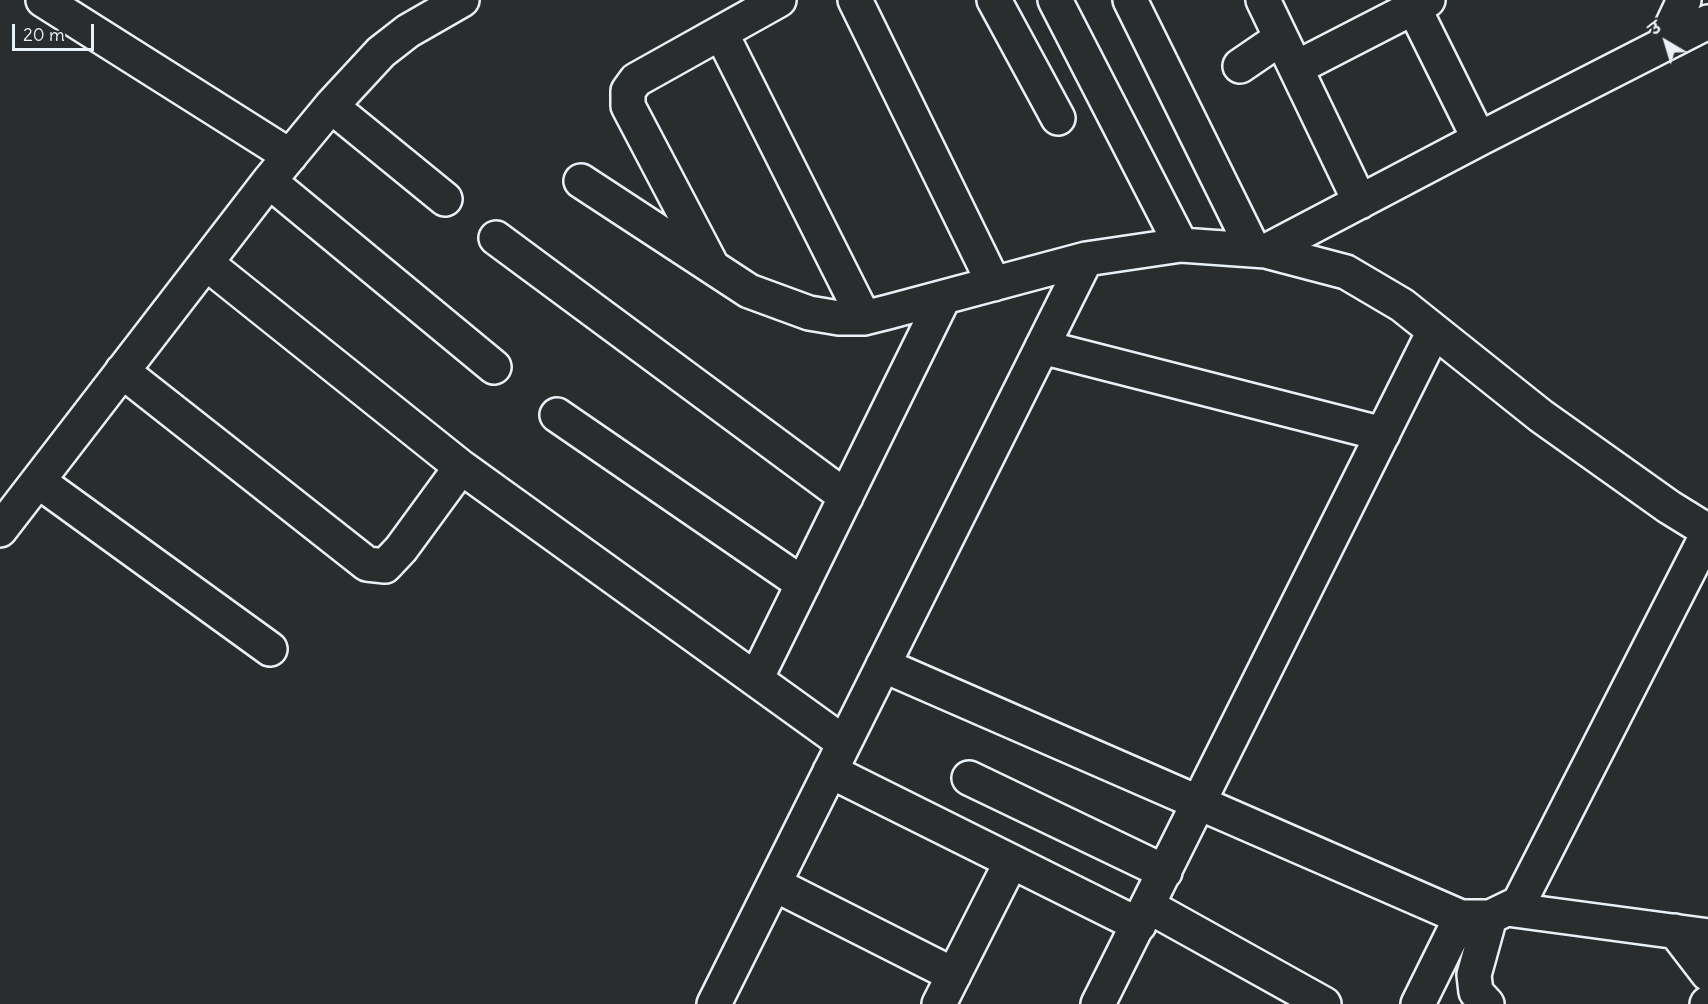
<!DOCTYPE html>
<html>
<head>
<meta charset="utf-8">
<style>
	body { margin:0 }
	#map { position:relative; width:1708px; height:1004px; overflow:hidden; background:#2a2d2e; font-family:Delius,"Playpen Sans Deva",sans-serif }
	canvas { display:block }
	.north { position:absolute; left:1636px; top:12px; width:60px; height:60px; -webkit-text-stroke:4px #2a2d2e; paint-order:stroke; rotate:322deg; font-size:16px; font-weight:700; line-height:24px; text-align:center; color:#e8f1f8 }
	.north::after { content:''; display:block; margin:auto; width:21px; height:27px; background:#e8f1f8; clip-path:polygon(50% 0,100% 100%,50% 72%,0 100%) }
	.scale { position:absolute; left:12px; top:24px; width:82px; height:27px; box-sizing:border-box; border:3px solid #e8f1f8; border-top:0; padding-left:8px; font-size:18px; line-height:21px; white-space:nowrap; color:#e8f1f8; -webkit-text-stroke:4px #2a2d2e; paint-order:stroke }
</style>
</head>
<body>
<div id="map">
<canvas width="1708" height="1004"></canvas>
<div class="north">उ</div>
<div class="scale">20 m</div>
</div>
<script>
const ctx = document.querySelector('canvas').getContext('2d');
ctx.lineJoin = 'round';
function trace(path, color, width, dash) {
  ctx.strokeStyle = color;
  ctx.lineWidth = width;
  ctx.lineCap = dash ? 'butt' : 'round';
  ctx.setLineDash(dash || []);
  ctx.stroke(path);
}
const minor = new Path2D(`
	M43,0L290,156
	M855,0L994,284
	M994,0L1058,118
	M1055,0L1181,245
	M1130,0L1253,249
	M1263,0L1360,202
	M1410,0L1479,139
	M721,33L864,318
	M1663,45L1684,0
	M1240,66L1281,38
	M1296,68L1428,0
	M331,106L445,199
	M269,181L494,367
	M581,181L749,291L809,313L839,318H864L888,312L1086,259L1181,245L1266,251L1346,272L1402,305L1541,416L1669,507L1708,531
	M496,238L846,497
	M1266,251L1479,139L1708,22
	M206,263L461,467L844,743
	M712,266L628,106V91L636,80L779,0
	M1042,347L1383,434
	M122,371L367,564L385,566L401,549L461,467
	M557,415L803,584
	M38,481L270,649
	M0,530L269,181L331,106L381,52L408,31L462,0
	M883,665L1461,917H1490L1519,903L1708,533
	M756,679L944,297
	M830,771L1139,925
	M969,778L1165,872
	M774,884L954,975
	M1148,906L1324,1004
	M1507,909L1708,936
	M1675,931L1708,974
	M714,1004L1086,259
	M939,1004L1011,862
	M1098,1004L1434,331
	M1418,1004L1461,917
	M1487,1004L1476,992L1474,975L1490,917
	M1707,1004L1708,1003`);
trace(minor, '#e8f1f8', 38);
trace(minor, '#2a2d2e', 33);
</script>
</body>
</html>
